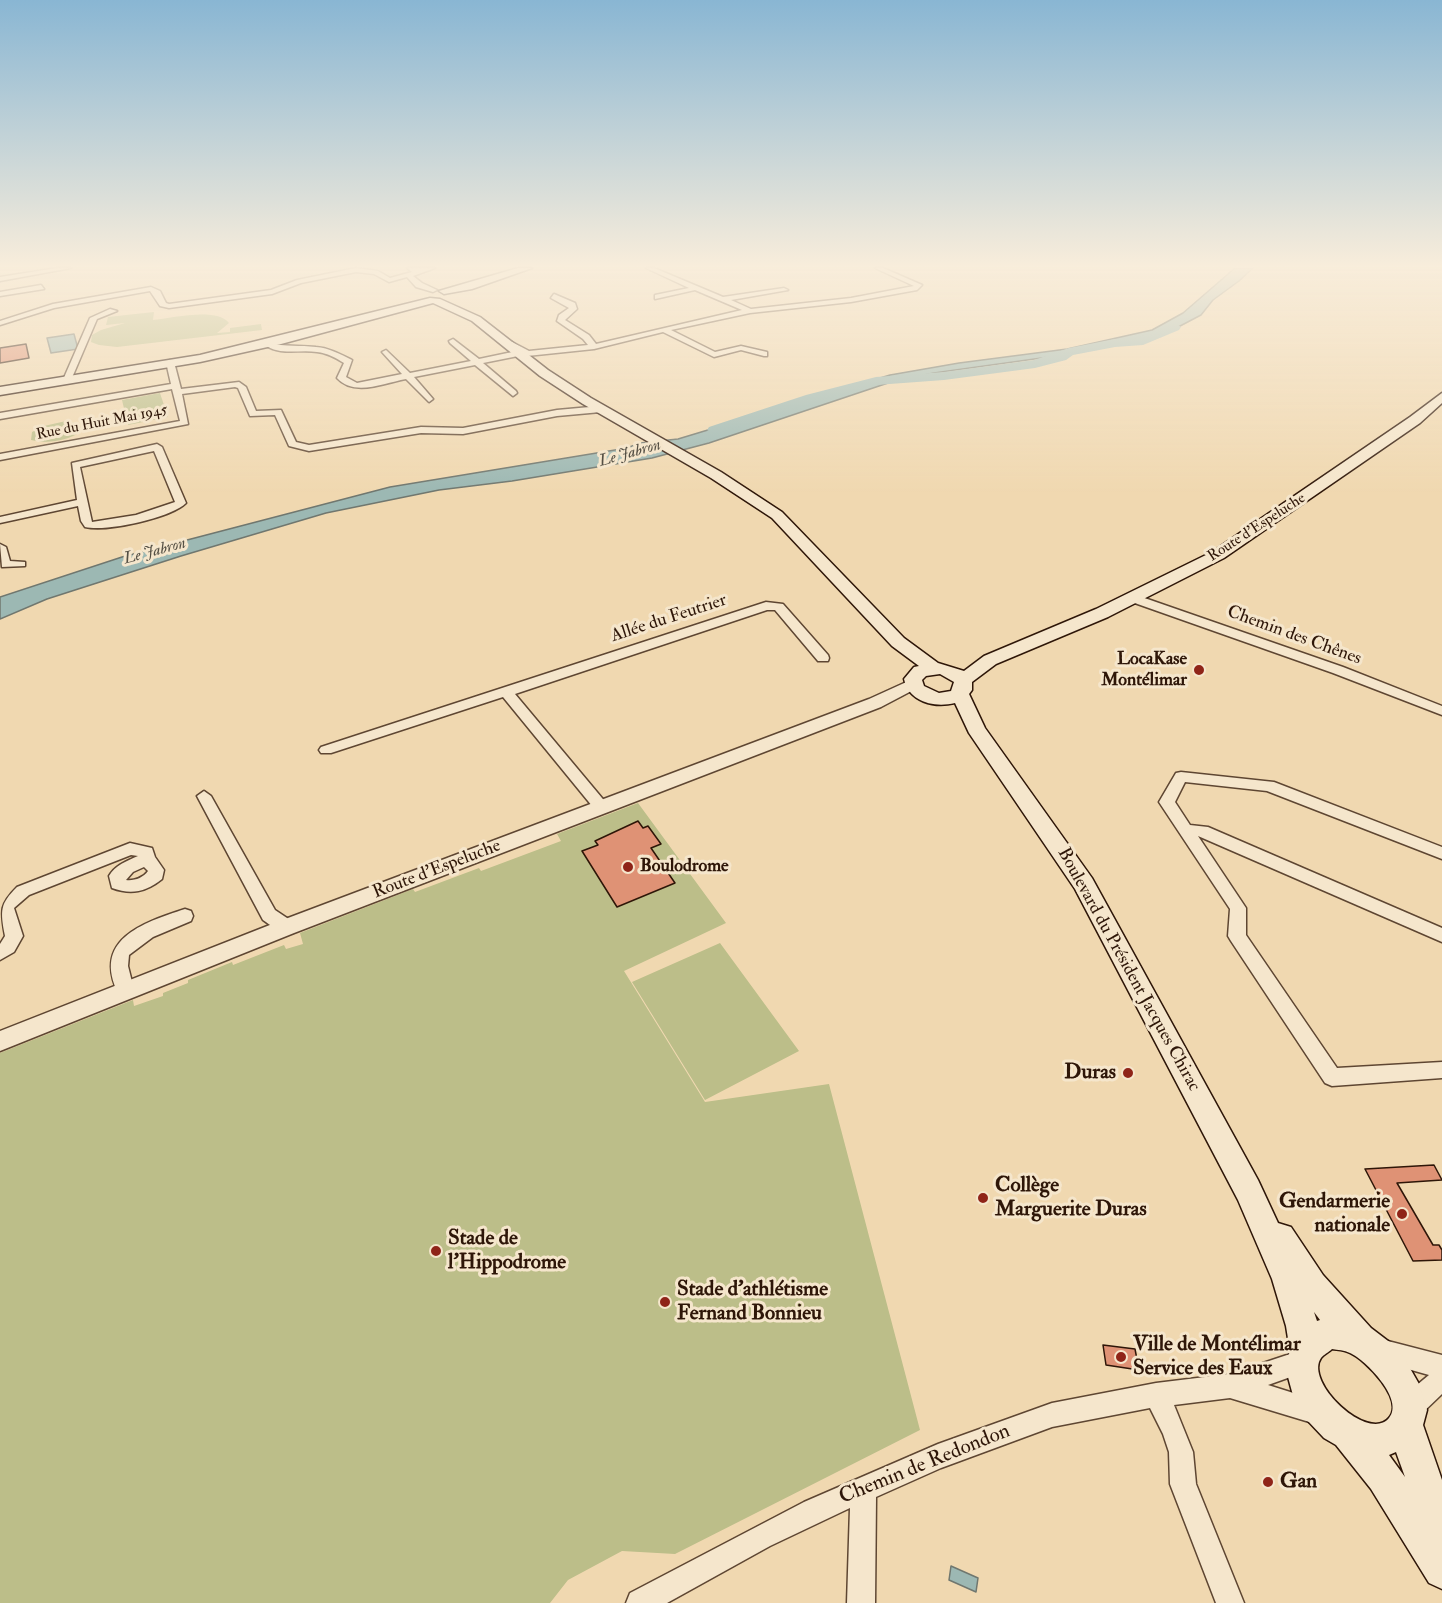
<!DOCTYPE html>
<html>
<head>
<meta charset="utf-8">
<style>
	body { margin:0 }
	canvas { display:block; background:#f0d8b0 }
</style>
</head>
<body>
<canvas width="1442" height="1603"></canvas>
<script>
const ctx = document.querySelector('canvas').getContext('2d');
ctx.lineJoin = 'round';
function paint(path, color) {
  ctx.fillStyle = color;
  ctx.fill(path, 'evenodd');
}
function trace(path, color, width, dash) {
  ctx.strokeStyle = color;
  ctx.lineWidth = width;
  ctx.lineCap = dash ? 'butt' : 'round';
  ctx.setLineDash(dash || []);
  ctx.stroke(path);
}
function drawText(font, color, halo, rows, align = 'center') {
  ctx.font = font + ' "IM FELL Double Pica",serif';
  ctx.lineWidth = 6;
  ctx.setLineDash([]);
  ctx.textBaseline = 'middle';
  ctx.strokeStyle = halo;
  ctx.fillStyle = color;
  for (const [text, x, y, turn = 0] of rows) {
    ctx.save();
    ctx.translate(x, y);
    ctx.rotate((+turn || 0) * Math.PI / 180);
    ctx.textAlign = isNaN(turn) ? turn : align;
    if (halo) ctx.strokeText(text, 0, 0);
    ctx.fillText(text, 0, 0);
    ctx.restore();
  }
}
paint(new Path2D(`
	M154,312L153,320C172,318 217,307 229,323L217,333L230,332V328L261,324L262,330L117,347L99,345L91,342L92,335L101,330L125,323L106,325L108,317Z
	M160,393L168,417L128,425L122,400Z
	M66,421L80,424L81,432C65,441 49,444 31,440L32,432L44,426Z
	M638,803L726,923L624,971L705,1102L829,1084L920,1430L675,1554L622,1551L568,1580L550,1603H0V1053L133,1000L134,1006L163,996V993L188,983V980L232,962L233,965L284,945L286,949L303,944L300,933L413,889L415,892L479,868L481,871L561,841L557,834Z
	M720,943L799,1051L705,1100L632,982Z`), '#bcbe89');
const water = new Path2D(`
	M1235,268H1253L1239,281L1213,300L1201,315L1163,335L1063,355L934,373L894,381L709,443L652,458L512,481L439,490L326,513L181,556L47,599L0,619V597L122,557L390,487L627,448L640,443L678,439L890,375L959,363L1067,349L1152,330L1183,313Z
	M74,334L78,349L51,353L47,338Z
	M951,1566L978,1578L976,1592L949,1580Z`);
paint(water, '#9cb8b3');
trace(water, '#70776f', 1.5);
paint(new Path2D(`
	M1175,323L1181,327L1179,330L1143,345L1115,347L1073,355L1066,360L1035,368L944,380L876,385L816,401L719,433L714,434L707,430L709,427L806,395L876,377L944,372L1034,360L1069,348L1115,339L1137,338Z`), '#9cb8b3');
const building = new Path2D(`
	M26,344L29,358L0,363V348Z
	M638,821L643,828L648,826L661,844L651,848L675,883L617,907L582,851L598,845L595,841Z
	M1434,1165L1442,1180L1397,1183L1433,1245H1439L1442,1250V1260L1413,1261L1365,1169Z
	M1103,1345L1135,1349L1139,1370L1106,1365Z`);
paint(building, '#df9275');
trace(building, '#2e1608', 1.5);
const minor = new Path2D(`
	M57,268H71L0,281V277Z
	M356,268L378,271L390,278L412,272L407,268H435L413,276L422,283L437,290L433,292L416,287L407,277L389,282L374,274L356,272L301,283L272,294L169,308L160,306L150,291L54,308L0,325V321L53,304L151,287L160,291L166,303L169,304L271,290L297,280Z
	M646,268H654L723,297L784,288L788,290L731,300L751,309L851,298L914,286L875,268H883L922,285L917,290L851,302L750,313L671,330L715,352L741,346L767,352V356H764L741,350L714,357L663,332L594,349L527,356L523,355L483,363L516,391L517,393L513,396L475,365L414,377L433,399L429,402L406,379C384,383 354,397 337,378L344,363C336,358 327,353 317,352C300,349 280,356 265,345L269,343C285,347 300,345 316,347C329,348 340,354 352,360L346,377L357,383L402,374L382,352L386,350L410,373L471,361L450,343L449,341L453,339L479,359L517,351L508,344L512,342L529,351L588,345L583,339L557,321L559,315L569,308L551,298L554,294L575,303L577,309L565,320L589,335L596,344L742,310L695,290L655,299V295L689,288Z
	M41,285L44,289L0,296V292Z
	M110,309L117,311L97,319L71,380L64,382L63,380L90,318Z
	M170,360L174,362L181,389L239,382L246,387L256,411L281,410L296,442L309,445L421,427L463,428L557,410L601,406L605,409L601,412L557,416L463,434L421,433L309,451L289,446L275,415L250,416L238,388L235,387L182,394L188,424L0,460V454L180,421L172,389L0,419V413L171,384L166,362Z
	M157,444L162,447L186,503C171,518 107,532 85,527L81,521L78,506L0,523V517L77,500L72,463ZM154,451L175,502L136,515L92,522L80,467Z
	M0,544L6,547L10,561L25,562V566L2,567Z
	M1133,594L1343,667L1442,706V715L1333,673L1129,601V595Z
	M766,602L783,604L828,655L829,658L828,661H818L775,610H767L515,694L607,804L610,808L607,812H597L503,697L331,753H321L319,750L321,747Z
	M1181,772L1274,782L1442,847V859L1267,791L1185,782L1175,802L1190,825L1208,827L1442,928V942L1198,836L1246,908V935L1337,1068L1442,1062V1078L1332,1086L1325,1083L1231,941L1228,936L1230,909L1159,802L1176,773Z
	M204,791L211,796L275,910L293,922L295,927L293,932C282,935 272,926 263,920L197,796Z
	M130,843L152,848L155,857L164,870L162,879C146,892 131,895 112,888L109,876C115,865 127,861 138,856L131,855L29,895L14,908L23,936L14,952L0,960V944L5,936C0,910 0,904 17,887ZM144,867L148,871C143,878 134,881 126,880L133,872Z
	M185,909L191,911L193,916L191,921L153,937L129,955L128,966L134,990L131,995L125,997L119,995C91,940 142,923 185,909Z
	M1384,1340L1442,1355V1394L1418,1417L1409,1420L1400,1417L1397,1408L1400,1399L1429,1375L1376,1360L1372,1352L1376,1344Z
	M1302,1350L1310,1354L1314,1362L1310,1370L1268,1385L1325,1403L1328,1412L1325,1421L1316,1424L1230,1398L1174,1405L1193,1452L1196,1484L1244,1603H1216L1170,1484L1169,1452L1163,1434L1150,1408L1052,1427L941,1468L876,1497L875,1603H847L850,1508L770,1546L667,1603H626L630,1593L804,1502L938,1444L1052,1403L1156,1383L1230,1374Z`);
const tertiary = new Path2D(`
	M913,679L921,684L919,687L881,707L294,933L0,1051V1031L280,921L869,699Z`);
const secondary = new Path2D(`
	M518,268H532L472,289L444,294L439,291Z
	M430,298L440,299L480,317L548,370L591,398L721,472L782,512L904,638L938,663L964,671L984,656L1096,609L1212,552L1410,417L1442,393V403L1420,423L1224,558L1108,617L996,664L972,682V690L969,694L985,728L1092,878L1258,1180L1278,1223L1291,1227L1323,1275L1371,1328L1392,1344L1403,1356L1419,1384L1427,1410L1423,1425L1442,1480V1589L1429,1583L1371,1489L1336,1445L1324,1438L1307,1420L1294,1399L1285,1366L1290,1351L1286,1326L1272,1279L1238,1200L1075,889L969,733L955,703C934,708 909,702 904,679L914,667L919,666L892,646L772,518L711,478L583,404L540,376L472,321L433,303L281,344L200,362L0,395V387L200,355ZM940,674L954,682L951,691L939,693L924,686L922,680L926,676ZM1314,1312L1320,1320L1317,1321ZM1332,1349C1338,1350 1344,1350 1350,1353C1366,1360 1405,1400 1389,1418C1368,1443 1304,1382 1321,1358C1323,1355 1329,1352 1332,1349ZM1396,1452L1405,1477L1389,1455Z`);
trace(minor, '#5e4632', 3);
trace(tertiary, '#5e4632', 3);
trace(secondary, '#2e1608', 3);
paint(minor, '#f5e6cc');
paint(tertiary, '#f5e6cc');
paint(secondary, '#f5e6cc');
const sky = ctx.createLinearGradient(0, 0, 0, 492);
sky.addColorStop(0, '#89b6d3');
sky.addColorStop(0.54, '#f8eddb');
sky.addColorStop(1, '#f8eddb00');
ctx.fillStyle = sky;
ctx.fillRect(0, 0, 1442, 492);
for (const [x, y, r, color] of [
	[1199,670,6,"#8f2418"],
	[628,867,6,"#8f2418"],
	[1128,1073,6,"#8f2418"],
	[983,1198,6,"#8f2418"],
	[1402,1214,6,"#8f2418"],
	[436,1251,6,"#8f2418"],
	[665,1302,6,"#8f2418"],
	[1121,1357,6,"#8f2418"],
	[1268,1482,6,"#8f2418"]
]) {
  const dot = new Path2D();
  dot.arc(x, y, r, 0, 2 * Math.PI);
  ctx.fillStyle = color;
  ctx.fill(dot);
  trace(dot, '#f5e6cc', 2);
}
drawText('15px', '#2e1608', '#f5e6cc', [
	["Rue du Huit Mai 1945",102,423,-11],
	["Route d'Espeluche",1257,528,-33]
]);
drawText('italic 16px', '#544f44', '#f5e6cc', [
	["Le Jabron",630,454,-16],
	["Le Jabron",155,552,-15]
]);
drawText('18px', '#2e1608', '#f5e6cc', [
	["Allée du Feutrier",669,619,-18],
	["Chemin des Chênes",1294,636,20],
	["Route d'Espeluche",437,870,-21],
	["Boulevard du Président Jacques Chirac",1128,970,61]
]);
drawText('bold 18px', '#2e1608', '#f5e6cc', [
	["LocaKase",1187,660],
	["Montélimar",1187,681],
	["Boulodrome",640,867,"left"]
], 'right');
drawText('bold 21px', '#2e1608', '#f5e6cc', [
	["Duras",1116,1073,"right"],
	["Collège",995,1186],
	["Marguerite Duras",995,1210],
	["Gendarmerie",1390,1202,"right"],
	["nationale",1390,1226,"right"],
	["Stade de",448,1239],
	["l'Hippodrome",448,1263],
	["Stade d'athlétisme",677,1290],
	["Fernand Bonnieu",677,1314],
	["Ville de Montélimar",1133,1345],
	["Service des Eaux",1133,1369],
	["Gan",1280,1482]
], 'left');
drawText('21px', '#2e1608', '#f5e6cc', [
	["Chemin de Redondon",925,1465,-22]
]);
</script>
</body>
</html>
